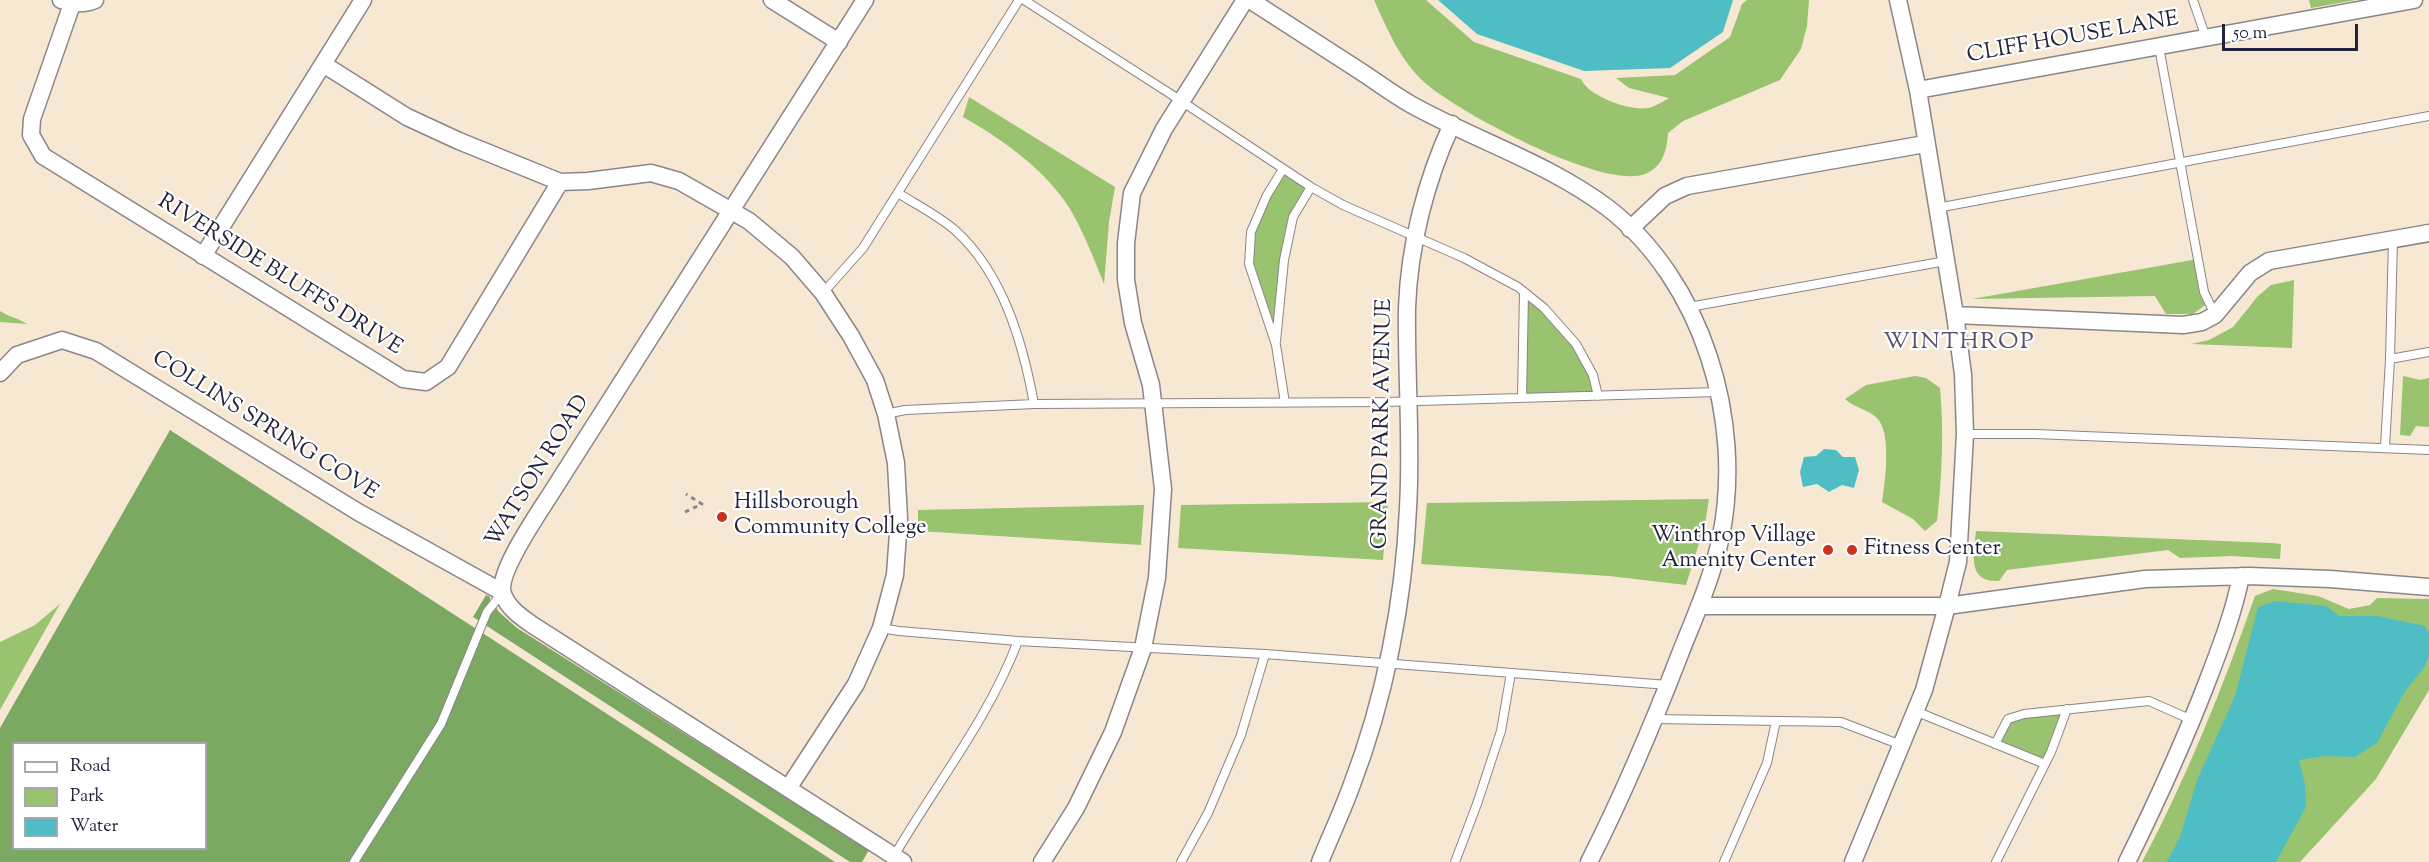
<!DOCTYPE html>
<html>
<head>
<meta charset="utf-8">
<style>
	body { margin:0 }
	#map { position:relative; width:2429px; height:862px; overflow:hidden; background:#f7e8d4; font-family:"Sorts Mill Goudy",serif }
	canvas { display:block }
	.legend { position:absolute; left:12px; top:742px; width:195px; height:108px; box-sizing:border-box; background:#fff; border:2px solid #a7a7b1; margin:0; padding:8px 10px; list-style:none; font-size:18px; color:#22223b }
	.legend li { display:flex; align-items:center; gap:12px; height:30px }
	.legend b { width:30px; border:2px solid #a7a7b1 }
	.scale { position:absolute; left:2222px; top:24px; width:136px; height:27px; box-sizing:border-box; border:3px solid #22223b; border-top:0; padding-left:8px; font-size:18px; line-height:21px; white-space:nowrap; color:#22223b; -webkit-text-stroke:4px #fff; paint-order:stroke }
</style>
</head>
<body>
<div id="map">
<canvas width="2429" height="862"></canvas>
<ul class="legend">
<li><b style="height:8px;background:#fff"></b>Road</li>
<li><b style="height:16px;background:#9ac36f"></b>Park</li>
<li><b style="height:16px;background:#4fbec4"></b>Water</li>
</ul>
<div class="scale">50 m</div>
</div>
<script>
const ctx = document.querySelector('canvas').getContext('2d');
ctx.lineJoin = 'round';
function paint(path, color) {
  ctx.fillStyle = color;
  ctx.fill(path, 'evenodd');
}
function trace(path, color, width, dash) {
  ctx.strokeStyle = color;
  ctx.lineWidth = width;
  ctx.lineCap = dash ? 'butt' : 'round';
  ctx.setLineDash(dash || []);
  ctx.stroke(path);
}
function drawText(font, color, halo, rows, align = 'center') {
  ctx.font = font + ' "Sorts Mill Goudy",serif';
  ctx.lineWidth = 4.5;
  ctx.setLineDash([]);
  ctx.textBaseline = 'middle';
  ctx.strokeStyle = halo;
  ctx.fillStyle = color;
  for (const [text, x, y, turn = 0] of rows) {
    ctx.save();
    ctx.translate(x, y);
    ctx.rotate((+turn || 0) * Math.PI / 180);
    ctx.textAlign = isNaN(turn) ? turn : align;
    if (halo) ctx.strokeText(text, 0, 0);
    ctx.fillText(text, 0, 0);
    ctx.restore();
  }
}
paint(new Path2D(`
	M1374,0H1426L1474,42L1581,79C1588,96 1629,111 1648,108C1654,107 1664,101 1669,98L1629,88L1616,78L1675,75L1730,37L1742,4L1747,0H1809L1807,26L1801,49L1780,80L1683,121L1668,133C1667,150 1663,167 1645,174C1603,190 1465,115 1430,87C1402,65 1388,31 1374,0Z
	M2309,0H2356L2311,8Z
	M969,97L1115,187L1109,222L1104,284C1094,259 1084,233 1070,209C1046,170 1002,139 963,117Z
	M1283,169L1311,187L1293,217L1276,345L1249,264L1251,232Z
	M2198,259L2208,303L2193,314H2166L2155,296L1972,299Z
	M2294,280L2292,348L2191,344L2209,340L2233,327L2258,296L2271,285Z
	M1524,292L1576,344L1598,396L1522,398Z
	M0,311C9,317 18,318 27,324L0,322Z
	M1915,376L1926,378L1940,388C1944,432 1942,477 1937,521L1925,531L1913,519L1882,502C1885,483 1892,433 1877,418C1868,409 1854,408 1845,399L1866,385Z
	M2403,376L2420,380L2429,378V427L2416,426L2410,436L2400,435Z
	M1709,499L1705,524L1686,585L1609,576L1421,564L1427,503Z
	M1388,502L1383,560L1178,548L1181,505Z
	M1144,505L1141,545L918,531V510Z
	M1976,531L2272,543L2281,544L2280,559L2232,556L2180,558L2168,550L2007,570L1999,581C1966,583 1974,552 1976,531Z
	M2273,589L2318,596L2349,609L2370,605L2377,598L2429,599V690L2376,779L2300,862H2142C2187,777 2223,687 2255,596Z
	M60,604L0,710V642L35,625Z
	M2067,709L2045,764L1995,744L2008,719Z`), '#9ac36f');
paint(new Path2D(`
	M170,430L835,862H0V728ZM14,744H206V848H14Z
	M486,595L490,597V603L494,604L499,612L517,628L869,850L862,862H850L473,617Z`), '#7ba962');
paint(new Path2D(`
	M1438,0H1733L1723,32L1670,68L1584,71L1477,34Z
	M1824,449L1836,450L1843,457H1855L1859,470L1854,488L1842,485L1829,492L1817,484L1803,487L1800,472L1804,457L1816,456Z
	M2275,601L2326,606L2339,616H2377L2425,626L2429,633V655L2425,666L2404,693L2377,743L2355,757L2325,756L2299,760L2305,784L2306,807L2276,862H2167L2180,837L2197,780L2235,696L2258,607Z`), '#4fbec4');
const service = new Path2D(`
	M1024,0L1166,91L1311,187L1343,205L1464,258L1518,287L1544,308L1576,344L1593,375L1598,396
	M2193,0L2206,38
	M2159,47L2204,292L2215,315
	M1283,169L1267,195L1251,232L1249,264L1276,345L1285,403
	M898,193C917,205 939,216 956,231C1003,274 1023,343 1034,404
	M1937,208L2429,116
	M823,293L863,248L1019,0
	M1689,307L1946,261
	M1276,341L1284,260L1293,217L1311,187
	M2390,359L2429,352
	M1522,398L1524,292
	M886,414L905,410L1034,404L1386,402L1718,392
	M1965,434H2035L2429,450
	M2385,447L2390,359L2393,239
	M881,628L899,631L1018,641L1265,654L1668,685
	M1915,711L2045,764
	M1654,719L1841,722L1901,745
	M1995,744L2008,719L2024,714L2149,701L2192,720
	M893,858C935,785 988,720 1018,641
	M354,862L441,724L487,612L502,593
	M1181,862L1208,813L1241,735L1265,654
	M1455,862L1477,804L1501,731L1511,673
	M1724,862L1767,763L1776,721
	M1996,862L2051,752L2067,709`);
const minor = new Path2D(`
	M61,0C73,4 83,5 95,0
	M772,0L839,42
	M865,0L550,495C538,514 496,574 503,594C508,608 520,616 531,624L903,862
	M1250,0C1287,24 1323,47 1360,71C1377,82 1394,95 1412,105C1477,141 1548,163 1608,208C1703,282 1744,420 1721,536C1713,576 1695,616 1680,654C1653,724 1623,795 1589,862
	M72,4L32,119L31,135L43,156L403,379L426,382L448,367L560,182
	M323,64L407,117L459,141L560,182L588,181L651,173L679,181L749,221L792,257L823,293L851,336L875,380L886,414L896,463L899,519L895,575L881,628L856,684L789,787
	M1918,90L2414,0
	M1630,229L1665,196L1687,186L1925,144
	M203,256L363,0
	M1955,315L2183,325L2202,322L2215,315L2250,273L2269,261L2429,233
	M0,373L17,355L62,340L96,351L358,512L502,592
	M1699,606H1947L2145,579L2249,576L2330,579L2429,587
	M1042,862L1076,808L1113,732L1143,648L1157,578L1163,489L1151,385L1133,323L1126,280V243L1132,193L1164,129L1245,0
	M1320,862C1330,837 1342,812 1351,787C1385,699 1404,601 1408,508C1412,441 1406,375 1407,308C1409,246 1426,180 1452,124
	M1853,862L1924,690L1947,606L1958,562L1965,434L1963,374L1955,315L1918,90L1898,0
	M2127,862C2157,801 2185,740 2209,677C2222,643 2234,611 2241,576`);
trace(service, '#8c8588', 10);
trace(minor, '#8c8588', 19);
trace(new Path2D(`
	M685,512L702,504L686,494`), '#8c8588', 3, [4.5, 4.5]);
trace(service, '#fff', 8);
trace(minor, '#fff', 16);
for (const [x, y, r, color] of [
	[722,517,6,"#c8321e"],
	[1828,550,6,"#c8321e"],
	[1852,550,6,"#c8321e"]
]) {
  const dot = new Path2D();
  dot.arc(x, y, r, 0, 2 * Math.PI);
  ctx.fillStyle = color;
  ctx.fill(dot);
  trace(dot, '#fff', 2);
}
drawText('22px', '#22223b', '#fff', [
	["CLIFF HOUSE LANE",2073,39,-10],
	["RIVERSIDE BLUFFS DRIVE",279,276,32],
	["GRAND PARK AVENUE",1384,424,-89],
	["COLLINS SPRING COVE",264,427,32],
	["WATSON ROAD",539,472,-58]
]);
drawText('22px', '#22223b', '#fff', [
	["Hillsborough",734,504],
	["Community College",734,529],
	["Winthrop Village",1816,537,"right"],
	["Amenity Center",1816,562,"right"],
	["Fitness Center",1864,550]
], 'left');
ctx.letterSpacing = '1.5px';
drawText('24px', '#59506e', '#fff', [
	["WINTHROP",1959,344]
]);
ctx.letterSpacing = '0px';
</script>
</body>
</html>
